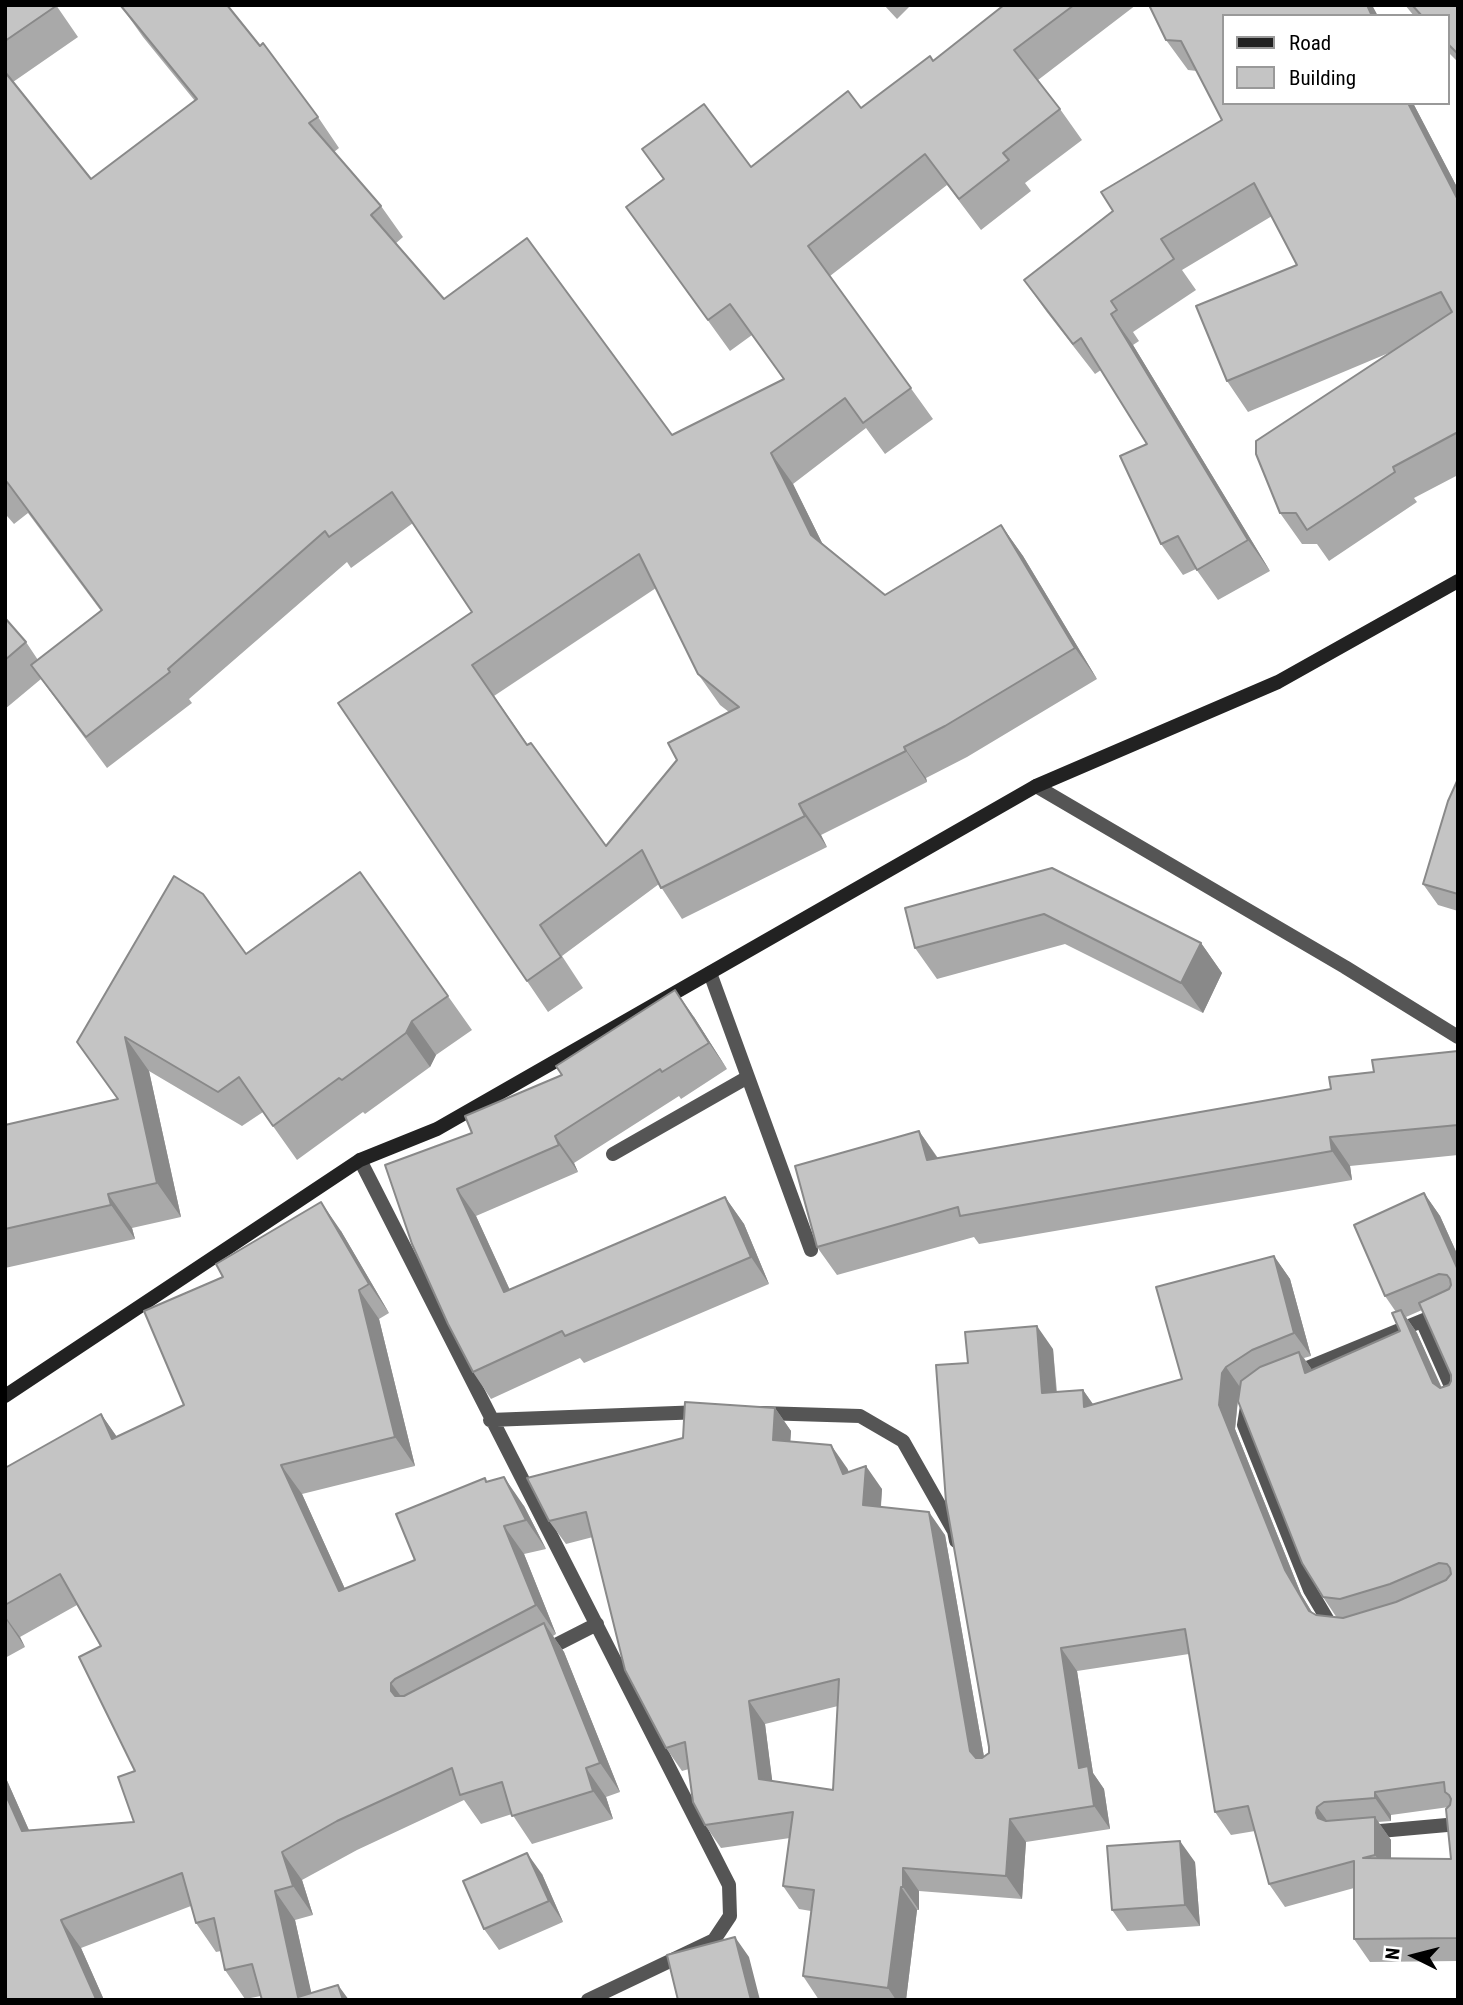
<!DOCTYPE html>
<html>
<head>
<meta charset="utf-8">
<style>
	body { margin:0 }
	#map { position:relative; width:1463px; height:2005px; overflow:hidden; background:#fff; font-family:"Roboto Condensed",sans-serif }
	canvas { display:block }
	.frame { position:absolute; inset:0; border:7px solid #000; pointer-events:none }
	.legend { position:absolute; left:1222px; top:14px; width:228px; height:91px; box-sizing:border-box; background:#fff; border:2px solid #999; margin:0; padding:9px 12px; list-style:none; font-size:21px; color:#000 }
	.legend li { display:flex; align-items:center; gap:14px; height:35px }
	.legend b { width:35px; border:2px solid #999 }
	.north { position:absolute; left:1379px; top:1921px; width:70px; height:70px; -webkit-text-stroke:5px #fff; paint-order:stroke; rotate:276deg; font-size:19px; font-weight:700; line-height:28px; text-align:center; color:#000 }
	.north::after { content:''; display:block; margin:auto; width:24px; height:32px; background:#000; clip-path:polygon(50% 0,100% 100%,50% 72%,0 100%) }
</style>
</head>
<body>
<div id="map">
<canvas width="1463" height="2005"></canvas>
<div class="frame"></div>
<ul class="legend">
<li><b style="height:9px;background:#222"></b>Road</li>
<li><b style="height:19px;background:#c4c4c4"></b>Building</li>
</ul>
<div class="north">N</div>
</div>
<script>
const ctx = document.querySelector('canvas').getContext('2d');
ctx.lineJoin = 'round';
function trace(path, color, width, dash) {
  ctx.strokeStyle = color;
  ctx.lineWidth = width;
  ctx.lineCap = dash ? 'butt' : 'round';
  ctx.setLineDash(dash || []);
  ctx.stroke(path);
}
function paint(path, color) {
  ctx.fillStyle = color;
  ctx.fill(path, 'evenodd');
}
trace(new Path2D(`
	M1036,786L1345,967L1458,1037
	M710,973L811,1250
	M613,1154L748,1077
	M360,1160C481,1402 606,1643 729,1885L730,1916L714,1940L588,2000
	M1422,1321L1458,1402
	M1295,1373L1458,1306
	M1248,1400L1244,1425L1310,1590L1333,1629L1337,1630
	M761,1413L860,1416L903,1441L954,1531L956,1541
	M490,1420L702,1412
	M542,1652L597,1624
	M1369,1832L1458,1824`), '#555', 14);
trace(new Path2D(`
	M5,1396L360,1160L437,1129L1036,786L1278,682L1458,581`), '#222', 14);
paint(new Path2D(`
	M5,5H56L78,37L13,82L91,179L195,101L143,37L121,6L318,117L339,148L334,152L381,206L403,237L395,244L444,299L672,435L784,379L752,335L730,351L626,207L663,179L642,149L751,167L861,108L933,61L1004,5H1136L1038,80L1060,109L1082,140L1025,183L1031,191L981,230L947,185L830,276L933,419L885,454L866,428L793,484L822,543L885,595L1001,525L1023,556L1097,679L967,757L926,778L927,782L821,835L827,847L682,919L659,884L562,956L583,988L548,1012L338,703L472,612L413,523L351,568L347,562L189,699L192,703L107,768L41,679L5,709V618L26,642L38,660L101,611L28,513L14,524L7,516L5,518ZM656,588L698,674L720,705L729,712L606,846L528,745L494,696Z
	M884,5H911L897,19Z
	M1372,5L1223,103H1413L1458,189V475L1414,498L1417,502L1329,561L1317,544H1302L1280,513L1391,352L1248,412L1227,381L1297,265L1272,216L1182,270L1196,290L1133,332L1139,341L1133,345L1270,571L1218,600L1196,569L1183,575L1161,544L1147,444L1101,370L1095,374L1046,311L1024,280L1113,211L1222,120L1197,71L1188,70L1166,40Z
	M1405,5H1458V62L1447,51V16H1414Z
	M1458,779V911L1438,905L1423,884Z
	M1052,868L1201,943L1222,973L1203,1013L1065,944L937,979L915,948Z
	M360,872L472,1030L436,1055L430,1067L365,1114L363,1112L297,1160L263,1112L242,1126L149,1071L181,1217L132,1228L135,1239L5,1268V1125L118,1099L77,1042L246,954Z
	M694,1017L727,1069L681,1099L679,1096L574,1163L578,1172L476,1216L510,1290L725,1197L744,1224L769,1284L584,1363L580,1358L491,1399L473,1372L412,1244L472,1133Z
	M1458,1051V1155L1350,1166L1352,1180L979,1244L974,1237L837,1275L817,1247L919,1131L938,1158L1331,1089L1374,1072Z
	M1424,1193L1440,1216L1458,1256V1961L1370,1962L1354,1939V1888L1285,1907L1269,1884L1255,1831L1231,1835L1215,1812L1189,1654L1077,1671L1093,1773L1104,1789L1110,1829L1026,1842L1022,1899L919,1891V1910H917L906,2000H819L803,1976L811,1911L799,1909L783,1886L790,1838L721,1848L705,1825L689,1769L682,1771L666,1748L593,1537L566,1544L549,1521L683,1438L775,1408L791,1431L790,1442L847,1468L849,1472L882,1489L881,1507L945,1535L984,1757L989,1753V1747L968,1363L1053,1349L1057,1392L1083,1390L1093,1404L1182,1379L1274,1256L1290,1279L1311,1356L1304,1358L1312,1370L1400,1331L1396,1312L1385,1296ZM1422,1310L1451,1375V1381L1449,1385L1441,1388L1417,1333L1406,1317ZM1238,1401L1323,1597L1337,1618L1316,1615L1313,1614L1301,1594L1235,1429ZM838,1706L833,1790L772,1781L765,1724ZM1449,1807L1451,1859L1391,1858V1840L1378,1822L1391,1821V1815Z
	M341,1231L389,1313L379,1319L415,1466L302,1494L345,1589L415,1560L485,1478L487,1481L524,1506L546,1549L524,1554L556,1634L553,1636L564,1652L620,1792L606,1797L613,1819L532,1844L512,1814L481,1824L464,1800L357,1850L302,1880L313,1915L295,1920L311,1993L349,2000L261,1996L245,1999L225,1970L221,1951L216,1952L196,1923L191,1906L81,1948L104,2000H5V1776L29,1830L134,1822L135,1771L101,1646L77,1605L20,1637L25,1647L5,1658V1468L101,1414L117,1437L184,1405Z
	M1195,1862L1200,1926L1127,1931L1112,1910Z
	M542,1874L563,1922L499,1950L484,1929Z`), '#a9a9a9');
paint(new Path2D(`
	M1367,5H1372L1378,16H1372Z
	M1408,103H1413L1458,189V200Z
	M1111,314L1133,345L1270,571L1248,540Z
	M771,453L793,484L833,565L811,535Z
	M1001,525L1023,556L1097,679L1075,648Z
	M904,747L926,778L927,782L906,751Z
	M799,804L821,835L827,847L805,816Z
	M1201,943L1222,973L1203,1013L1181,983Z
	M675,990L694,1017L727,1069L709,1043Z
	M412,1021L436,1055L430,1067L406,1033Z
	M125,1037L149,1071L181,1217L157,1183Z
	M919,1131L938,1159L927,1160Z
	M555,1136L574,1163L578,1172L559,1145Z
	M1330,1137L1350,1166L1352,1180L1332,1151Z
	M457,1189L476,1216L523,1319L504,1292Z
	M1424,1193L1440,1216L1458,1256V1270Z
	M108,1194L132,1228L135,1239L111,1205Z
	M725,1197L744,1224L769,1284L751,1257Z
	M321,1202L341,1231L389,1313L369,1284Z
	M1274,1256L1290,1279L1311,1356L1294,1333Z
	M359,1290L379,1319L415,1466L395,1437Z
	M1401,1310L1417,1333L1450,1406L1433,1383Z
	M1037,1326L1053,1349L1058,1416L1042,1393Z
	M1299,1352L1316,1375L1305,1373Z
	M1226,1367L1242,1390L1238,1397L1235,1429L1301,1594L1325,1634L1309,1611L1285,1570L1219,1405L1222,1373Z
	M1083,1390L1099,1413L1084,1407Z
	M775,1408L791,1431L789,1463L773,1440Z
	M101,1414L121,1443L112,1439Z
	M831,1445L847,1468L860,1497L843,1474Z
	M281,1465L302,1494L359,1620L339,1591Z
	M866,1466L882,1489L879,1529L863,1505Z
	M504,1477L524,1506L546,1549L526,1520Z
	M929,1512L945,1535L987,1774L970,1751Z
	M504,1526L524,1554L556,1634L536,1605Z
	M5,1616L20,1637L25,1647L5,1618Z
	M544,1623L564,1652L620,1792L600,1763Z
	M1061,1648L1077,1671L1093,1773L1104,1789L1110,1829L1094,1806L1079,1768Z
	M391,1683L412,1711L391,1691Z
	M749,1701L765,1724L775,1802L759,1779Z
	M586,1768L606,1797L613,1819L593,1791Z
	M5,1776L42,1860L22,1831L5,1793Z
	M1375,1792L1391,1815V1821L1375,1798Z
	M1317,1807L1334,1830L1318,1818L1316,1813Z
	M1375,1817L1391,1840V1878L1375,1855Z
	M1010,1819L1026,1842L1022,1899L1006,1876Z
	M1180,1841L1195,1862L1200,1926L1185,1905Z
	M282,1852L302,1880L313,1915L293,1886Z
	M527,1853L542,1874L563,1922L549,1901Z
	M903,1868L919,1891V1910L903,1887Z
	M901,1887L917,1910L906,2000H896L888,1988Z
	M275,1891L295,1920L313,2000L298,1997Z
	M61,1920L81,1948L104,2000L96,1999Z
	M735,1937L749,1957L760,2000H751Z
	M338,1985L349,2000H343Z`), '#898989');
const building = new Path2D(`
	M5,5H55L56,6L5,41Z
	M123,5H227L260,46L263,43L318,117L309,123L381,206L371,215L444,299L527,238L672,435L784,379L730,304L708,320L626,207L664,179L642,149L704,104L751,167L848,91L861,108L930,56L933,61L1004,5H1074L1014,50L1060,109L1003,153L1009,160L959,199L925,154L808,246L911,388L863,423L845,398L771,453L811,535L885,595L1001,525L1075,648L945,726L904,747L906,751L799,804L805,816L661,888L642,850L540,925L561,957L527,981L338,703L472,612L392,492L329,537L325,531L168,669L170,672L86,737L31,665L102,610L7,482L5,483V72L91,179L197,99L121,6ZM639,554L698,674L739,707L668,743L677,760L606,846L531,743L527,745L472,665Z
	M1149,5H1367L1372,16H1223V103H1408L1458,200V432L1393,467L1395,472L1307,530L1296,513H1280L1256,454V441L1452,312L1441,292L1227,381L1196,306L1297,265L1254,183L1161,239L1174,259L1111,301L1117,310L1111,314L1248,540L1197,570L1178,536L1161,544L1120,456L1147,444L1081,338L1073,344L1024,280L1113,211L1101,192L1222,120L1181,41L1166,40Z
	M1412,5H1458V54L1447,43V16H1422Z
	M5,618L26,642L5,660Z
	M1458,779V894L1423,884L1448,801Z
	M1052,868L1201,943L1181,983L1044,914L915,948L905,908Z
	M360,872L448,996L412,1021L406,1033L342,1080L339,1078L273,1126L239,1077L218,1092L125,1037L157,1183L108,1194L111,1205L5,1229V1125L118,1099L77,1042L174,876L203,894L246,954Z
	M675,990L709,1043L662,1072L660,1069L555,1136L559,1145L457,1189L504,1292L725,1197L751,1257L565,1336L562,1331L473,1372L448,1324L412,1244L385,1165L472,1133L465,1116L562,1075L556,1066Z
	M1458,1051V1125L1330,1137L1332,1151L960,1216L958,1207L817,1247L795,1166L919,1131L927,1160L1331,1089L1329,1077L1374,1072L1372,1060Z
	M1424,1193L1458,1270V1938L1354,1939V1861L1269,1884L1248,1806L1215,1812L1185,1629L1061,1648L1079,1768L1088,1766L1094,1806L1010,1819L1006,1876L903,1868V1887H901L888,1988L803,1976L814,1890L783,1886L793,1812L705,1825L693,1802L685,1742L666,1748L625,1670L586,1512L549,1521L527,1478L683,1438L685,1402L775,1408L773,1440L831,1445L843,1474L866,1466L863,1505L929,1512L970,1751L976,1758H982L989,1753V1747L946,1502L936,1365L968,1363L965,1332L1037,1326L1042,1393L1083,1390L1084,1407L1182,1379L1156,1287L1274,1256L1294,1333L1252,1350L1226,1367L1222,1373L1219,1405L1285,1570L1309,1611L1316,1615L1343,1618L1396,1602L1446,1580L1451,1574L1450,1568L1447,1564L1439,1563L1390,1584L1340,1599L1323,1597L1302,1563L1238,1401L1241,1381L1260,1367L1299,1352L1305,1373L1400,1331L1392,1313L1401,1310L1433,1383L1440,1388L1449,1385L1451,1381V1375L1419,1303L1449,1289L1451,1285L1450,1279L1447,1275L1439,1274L1385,1296L1354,1225ZM839,1679L833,1790L759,1779L749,1701ZM1444,1782L1445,1792L1449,1795L1451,1799L1450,1805L1446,1809L1451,1859L1363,1858L1375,1855V1817L1326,1821L1318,1818L1316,1813L1317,1807L1324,1802L1375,1798V1792Z
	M321,1202L369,1284L359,1290L395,1437L281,1465L339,1591L415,1560L396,1514L485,1478L486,1482L504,1477L526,1520L504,1526L536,1605L395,1679L391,1683V1691L395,1696H404L544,1623L600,1763L586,1768L593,1791L512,1816L502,1782L460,1795L452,1768L337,1821L282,1852L293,1886L275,1891L298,1997L338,1985L343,2000H262L252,1964L225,1970L214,1918L196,1923L182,1873L61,1920L96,1999L5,2000V1793L22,1831L134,1822L118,1777L135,1771L79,1657L101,1646L60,1574L5,1605V1468L101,1414L112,1439L184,1405L144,1311L223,1277L216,1264Z
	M1180,1841L1185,1905L1112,1910L1107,1846Z
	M527,1853L549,1901L484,1929L463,1881Z
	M735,1937L751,2000H678L667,1955Z`);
paint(building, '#c4c4c4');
trace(building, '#898989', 2);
</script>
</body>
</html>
